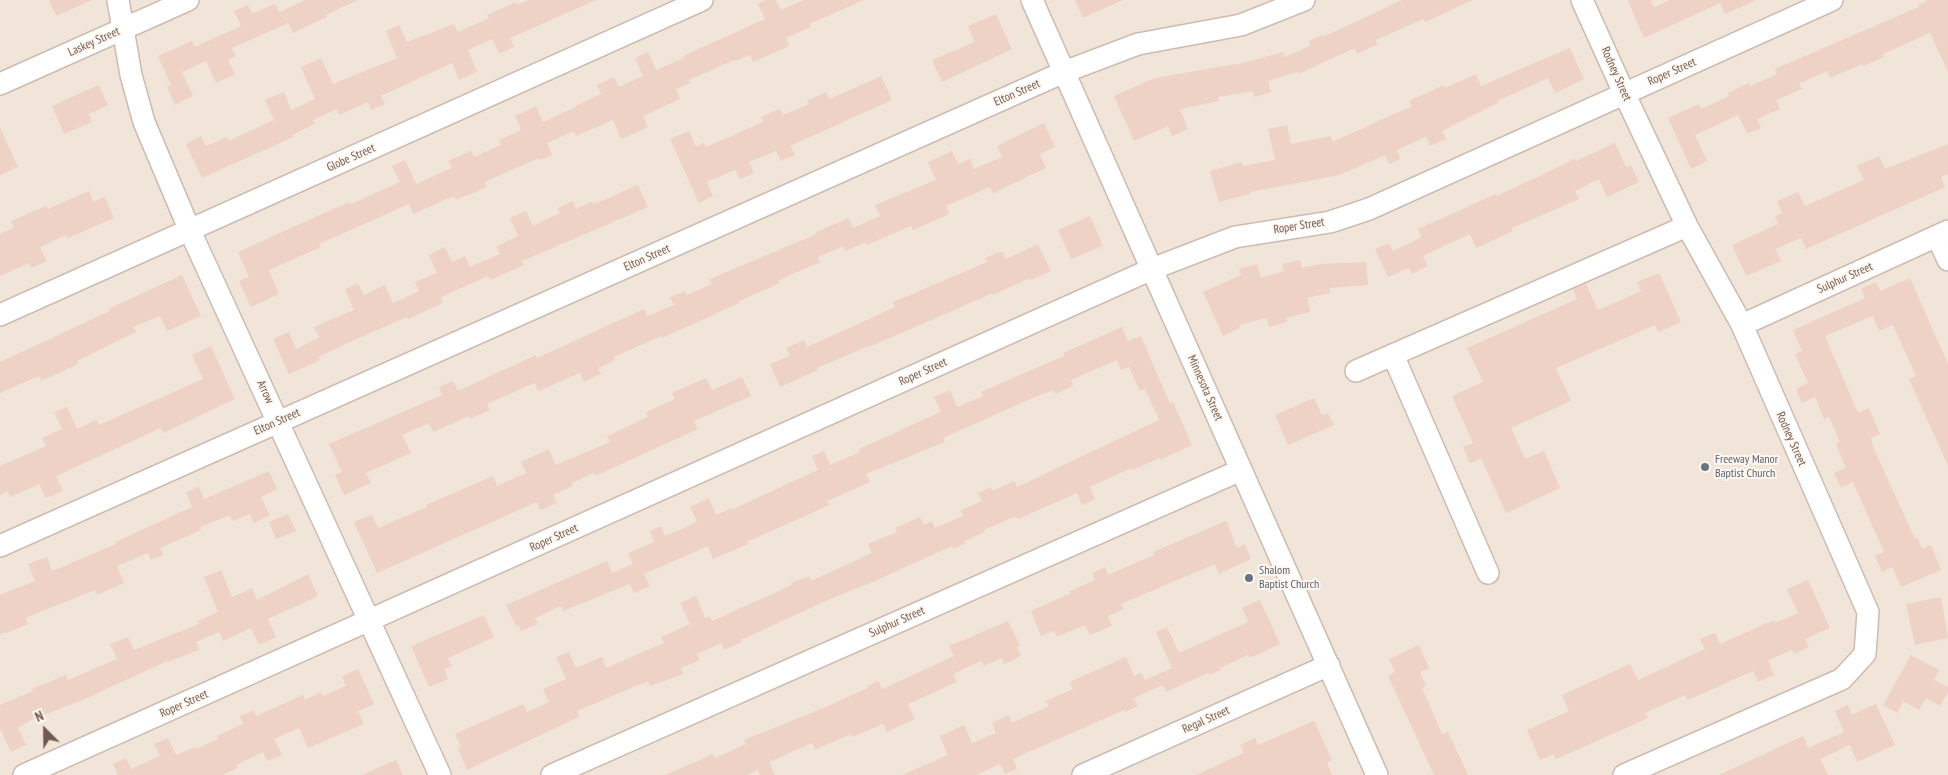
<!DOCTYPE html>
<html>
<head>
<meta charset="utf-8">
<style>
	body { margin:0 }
	#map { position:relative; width:1948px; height:775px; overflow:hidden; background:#faf3eb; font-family:"PT Sans Narrow",sans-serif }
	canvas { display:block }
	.north { position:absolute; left:20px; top:705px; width:50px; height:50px; -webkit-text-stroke:4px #fdf7f1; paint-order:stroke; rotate:337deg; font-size:14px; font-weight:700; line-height:20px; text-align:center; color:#735a50 }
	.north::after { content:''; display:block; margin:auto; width:18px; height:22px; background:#735a50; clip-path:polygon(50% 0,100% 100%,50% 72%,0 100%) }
</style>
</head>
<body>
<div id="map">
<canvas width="1948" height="775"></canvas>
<div class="north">N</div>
</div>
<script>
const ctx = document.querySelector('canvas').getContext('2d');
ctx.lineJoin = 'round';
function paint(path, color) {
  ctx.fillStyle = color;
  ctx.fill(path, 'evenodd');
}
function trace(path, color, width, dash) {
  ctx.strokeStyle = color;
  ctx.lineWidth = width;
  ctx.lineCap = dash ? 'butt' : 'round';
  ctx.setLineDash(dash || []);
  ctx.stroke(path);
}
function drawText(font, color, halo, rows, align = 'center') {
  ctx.font = font + ' "PT Sans Narrow",sans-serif';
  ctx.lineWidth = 4;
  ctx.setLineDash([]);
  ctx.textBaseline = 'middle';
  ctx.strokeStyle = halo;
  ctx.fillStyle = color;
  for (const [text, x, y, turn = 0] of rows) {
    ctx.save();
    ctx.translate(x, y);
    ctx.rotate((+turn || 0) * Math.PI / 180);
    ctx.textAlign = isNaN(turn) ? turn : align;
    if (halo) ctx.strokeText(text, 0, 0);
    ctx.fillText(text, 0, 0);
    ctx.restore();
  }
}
paint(new Path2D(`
	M0,0H1948V775H0Z`), '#f1e5da');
paint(new Path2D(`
	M49,0H92L56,16Z
	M305,0H358L326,15L327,17L293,33L288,23L232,48L236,56L228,60L235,74L216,83L206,61L182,72L193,96L175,105L167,87L171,85L158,56L192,41L195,47L241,26L234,11L248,5L252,14L275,4L279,12Z
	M528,0H596L510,38L514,47L499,54L492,39L468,50L477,72L459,80L452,63L381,96L385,104L371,110L368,102L339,115L337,109L313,120L315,124L292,135L293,137L202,178L186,144L201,136L206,146L227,137L228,141L274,120L265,100L284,92L291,110L315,99L301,67L321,58L333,84L397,58L386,31L399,25L407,42L454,24L458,32L489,18L487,15L516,2L517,5Z
	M766,0H776L781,10L804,0H864L809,24L811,27L786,38L789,46L753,62L750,55L735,61L734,60L689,80L690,83L676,89L680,99L643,116L648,127L621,139L613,120L576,136L574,131L547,143L552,155L540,160L539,158L485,182L487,187L456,200L454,196L413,214L409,204L319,244L321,247L269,270L279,294L251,307L239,281L249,277L238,252L324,213L350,202L351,204L400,182L392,166L405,160L416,184L452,168L448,161L471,151L474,157L501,145L499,140L521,130L515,116L536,106L543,122L576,107L575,106L601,94L597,85L614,77L619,87L643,76L635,58L648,52L656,70L684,58L683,56L765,19L758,4Z
	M1075,0H1123L1083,18Z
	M1402,0H1473L1425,22L1423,19L1376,40L1378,44L1357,54L1355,48L1298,74L1297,72L1268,81L1271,92L1255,97L1253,91L1218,97L1219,101L1180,109L1188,129L1172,136L1168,126L1134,141L1114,96L1155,78L1236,64V65L1283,52L1285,57L1311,45L1309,41L1322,35L1323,37Z
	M1628,0H1651L1654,7L1670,0H1757L1725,14L1720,3L1644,38Z
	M1928,0H1948V72L1930,33L1883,54L1884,57L1863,66L1862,64L1830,78L1827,71L1799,84L1802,89L1776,100L1780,109L1757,119L1761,128L1747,134L1738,115L1695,135L1707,161L1691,169L1668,118L1699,104L1701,109L1729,96L1728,93L1749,83L1751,86L1777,74L1775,69L1919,7L1918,5Z
	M996,14L1012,49L942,82L932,60L975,42L968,26Z
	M1570,48L1584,79L1555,93L1548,78L1497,101L1498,103L1442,131L1446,139L1430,146L1426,137L1397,150L1400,159L1389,164L1385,155L1339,175L1250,192V194L1219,202L1210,171L1242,162L1243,166L1275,160L1268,129L1287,125L1291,144L1331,136L1332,142L1412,106L1409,101L1444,85L1445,88L1476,74L1481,86Z
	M881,76L892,100L790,146L795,155L781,161L776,151L749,162L754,173L740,179L735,170L707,182L713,196L699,203L670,139L689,131L696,147L704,143L706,147L763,122L761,117L780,109L783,115L809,104L807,101L826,92L830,99Z
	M99,85L108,105L89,114L92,122L64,134L52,106Z
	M1044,123L1055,147L1040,154L1046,168L993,193L990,187L946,206L949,214L913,230L911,226L866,245L865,242L846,251L844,246L818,257L820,262L779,280L780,283L739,301V303L662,338L661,336L614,357L615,360L598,368L601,374L584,382L580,373L538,391L535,383L487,404L490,410L470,419L469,416L433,432L429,423L402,435L411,453L366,473L371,483L344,495L335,475L342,472L329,444L442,395L439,387L453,381L458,391L536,355L537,358L644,309L647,316L674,305L670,297L685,291L687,295L712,284L710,279L817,234L816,232L849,218L853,228L880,216L875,205L936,180L928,162L952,151L958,164L970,159L974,169L1002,157L997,146Z
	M0,127L18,167L0,175Z
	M1615,143L1626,167L1631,165L1639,182L1607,197L1599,179L1575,191L1579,199L1512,228L1513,231L1476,248L1470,234L1423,256L1428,266L1412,274L1409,268L1388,277L1375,249L1389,243L1393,251L1422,237L1418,229L1496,194L1497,196L1575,159L1576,161Z
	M1948,144V174L1941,177L1945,187L1806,249L1801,238L1775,249L1781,261L1746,276L1732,245L1778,224L1775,216L1782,213L1777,201L1798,192L1805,206L1864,180L1857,166L1879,156L1885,169Z
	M638,185L648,207L522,261L524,265L490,280L488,276L441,297L443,303L408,319L407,317L354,340L318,357L320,360L289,374L273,339L289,332L296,349L319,338L314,327L354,310L345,289L358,283L364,295L385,285L393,303L419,291L415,282L437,273L429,255L445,247L452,262L465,256L470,267L500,254L497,246L518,236L510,218L526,211L533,226L560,213L558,208L573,201L576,209L592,202L594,204Z
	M89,191L93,202L105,197L114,218L68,238L66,235L40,247L47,261L31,268L29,263L0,276V234L14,228L11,221L46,206L48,209Z
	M1090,216L1103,246L1071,259L1058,230Z
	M1038,244L1051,271L1031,280L1030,278L993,295V293L906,331L868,347V346L817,368L818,370L780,387L770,364L790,356L786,348L804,340L807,347L854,326L895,307L893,302L987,262L985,258L1002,251L1006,259Z
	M1300,260L1302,268L1321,264L1366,262L1368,285L1329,288L1330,293L1307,298L1310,312L1286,318L1287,322L1269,327L1266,318L1239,325L1240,328L1223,336L1203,292L1241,275L1239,269L1257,264L1261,278L1284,271L1282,264Z
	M1659,273L1681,322L1658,332L1655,325L1556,368L1571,401L1511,428L1525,459L1544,451L1560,488L1506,513L1481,458L1470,463L1463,447L1473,443L1452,396L1483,382L1467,348L1577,299L1573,289L1586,284L1598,310L1641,291L1637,282Z
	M182,275L201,316L167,331L160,316L133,327L136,332L77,361L78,364L41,381L39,376L0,393V362L110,311L108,309Z
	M1910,278L1948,364V466L1909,379L1916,376L1893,325L1879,331L1873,316L1825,336L1858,413L1869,408L1880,434L1871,438L1874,449L1915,539L1917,537L1922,549L1931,545L1941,570L1901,587L1892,567L1882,572L1875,556L1884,552L1853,482L1841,488L1834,473L1846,468L1836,444L1840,442L1829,417L1824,419L1815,397L1802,403L1796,389L1808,383L1795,354L1802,351L1793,330L1865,298L1861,289L1876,282L1880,291Z
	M1122,327L1128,341L1141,336L1170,404L1173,402L1192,445L1160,460V458L1132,470L1131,468L1090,487L1095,499L1082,505L1077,493L1018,519L1016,516L984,530L985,532L965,541V543L954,549L952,546L870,583L828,600L741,640L742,642L724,650L721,643L697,654L700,660L681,668L683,674L650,686L648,681L577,711L579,717L467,770L458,749L461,747L455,734L523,704L527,712L549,702L543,689L566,679L556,657L569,652L576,668L602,657L606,668L664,643L661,637L690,624L680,603L696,596L705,618L710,616L712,621L792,585L791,583L809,576L811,581L872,553L868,544L897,532L895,528L920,517L924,525L932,521L935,528L963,516L961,510L982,501L978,493L991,487L992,491L1014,481L1017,487L1159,420L1145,389L1140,391L1129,367L1121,370L1117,360L1071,380L1073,386L1055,394L1054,390L1035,397L943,438L945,442L866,474L870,482L827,501L829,505L747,542L748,544L713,559L708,546L644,574L650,586L634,593L630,584L563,611L561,606L535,618L538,624L521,631L519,625L516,626L506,605L607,561L612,573L633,564L628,553L654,542L650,531L661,526L665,536L697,522L690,507L709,498L716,515L732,508L733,509L818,470L812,456L824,451L830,465L860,452L859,449L941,412L934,397L950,390L957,407L983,396L981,392L1064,356L1063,353Z
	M211,346L235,399L163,433L161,428L56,476L63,491L46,498L39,484L10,497L8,491L0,495V466L46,446L42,438L62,429L54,412L67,407L77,429L96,420L99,425L203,379L192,355Z
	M742,377L751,396L694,421L698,429L595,476L594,473L572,483L573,486L553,495L557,503L540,510L537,502L377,573L354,522L372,515L378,528L427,507L426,505L493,476L497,486L526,473L521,462L549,449L556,465L610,442L607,436L648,417L646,412L675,399L672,393L706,378L712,390Z
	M1314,398L1322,415L1328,413L1334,425L1288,445L1275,415Z
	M269,471L277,489L261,497L270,515L254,523L250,514L232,521L230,515L200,527L201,530L160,548L163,555L151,560L148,553L117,566L124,583L97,595L95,590L25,618L28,624L6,633L5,632L0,634V595L35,581L28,564L47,557L52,571L116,544L115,542L192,507L186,492L199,487L204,499Z
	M288,514L296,531L276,539L269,522Z
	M1226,521L1237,548L1245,544L1251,559L1219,574L1215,564L1121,604L1124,609L1108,616L1112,626L1090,635L1085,625L1057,637L1054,631L1041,636L1031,611L1071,593L1070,591L1095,580L1092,573L1105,567L1108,575L1154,555L1153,552Z
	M221,570L232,597L252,588L257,600L308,574L318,596L268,619L276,637L259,645L251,628L223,641L219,632L196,642L199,650L168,662L167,661L85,699L31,720L18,728L26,745L11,752L0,728V705L33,691L32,689L66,675L68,680L117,659L110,644L128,637L134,650L199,624L198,621L218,612L204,577Z
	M1808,580L1830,628L1805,639L1809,647L1794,654L1792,650L1768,660L1774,675L1758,682L1753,671L1688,700L1685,695L1645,713L1648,718L1626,728L1556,759L1553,754L1540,760L1527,730L1569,711L1562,695L1630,664L1638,680L1705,649L1700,639L1715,633L1720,644L1774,620L1775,623L1798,613L1787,589Z
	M1941,597L1948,638L1915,645L1906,604Z
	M1260,600L1280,644L1250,658L1248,655L1220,668L1221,670L1209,675L1208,673L1166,692L1163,685L1134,698L1138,706L1125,712L1124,710L1013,759L1017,769L1005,774L1000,764L976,775H902L948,755L940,736L964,725L972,743L996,733L992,723L1009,715L1012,723L1049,706L1046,701L1073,689L1070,682L1126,657L1134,676L1141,673L1145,680L1172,668L1156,632L1167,627L1179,653L1248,622L1242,608Z
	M484,615L494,637L448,658L452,666L444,669L448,679L429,687L411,646Z
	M1008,621L1020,645L1017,647L1021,656L1004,664L1002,658L984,666L981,661L953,674L957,682L908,704L915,719L887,732L883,724L852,737L851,734L815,750L812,743L769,762L775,775H760L758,770L747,775H665L713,754L715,758L746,744L744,740L821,709L868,688L867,686L878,681L882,689L913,675L954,656L949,646Z
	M1419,645L1429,668L1420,672L1426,686L1422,688L1442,734L1448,732L1468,775H1434L1388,676L1395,672L1389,659Z
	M1911,655L1939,670L1934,680L1948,687V692L1940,706L1926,698L1919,710L1903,701L1897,713L1883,705Z
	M358,669L374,704L358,711L364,724L308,748L299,728L274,739L282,755L267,761L263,752L236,765L237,768L223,775H118L113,764L126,758L131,769L160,756L154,744L168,738L176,755L195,747L196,749L218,739L217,736L243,724L240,716L254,710L256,716L303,695L305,700L321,692L323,696L346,686L342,676Z
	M1876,704L1895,745L1857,762L1850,745L1820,759L1828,775H1719L1803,736L1808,748L1844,732L1835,711L1848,705L1852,715Z
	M1314,721L1332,760L1327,763L1332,775H1196L1244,753L1240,745L1255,738L1258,745Z
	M396,760L403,775H362Z`), '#edd2c5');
const minor = new Path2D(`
	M118,0L131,75L144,122L190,231L440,775
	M1032,0L1377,775
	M1582,0L1624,93L1687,226L1742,325L1868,612L1865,654L1842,679L1624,775
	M0,84L188,0
	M1937,236L1948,260
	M0,315L702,0
	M1742,325L1948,231
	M1393,355L1488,573
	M1356,371L1687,226
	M0,546L1064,72L1138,44L1241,25L1304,0
	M24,775L1152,269L1235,237L1330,222L1369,209L1832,0
	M552,775L1241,470
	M1083,775L1329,665`);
trace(minor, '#ccbbb1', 24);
trace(minor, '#fff', 21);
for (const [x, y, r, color] of [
	[1705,467,5,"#6b7280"],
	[1249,578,5,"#6b7280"]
]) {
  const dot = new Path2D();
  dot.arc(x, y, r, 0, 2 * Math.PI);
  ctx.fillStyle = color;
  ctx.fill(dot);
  trace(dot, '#fdf7f1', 2);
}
drawText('12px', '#735a50', '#fdf7f1', [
	["Laskey Street",94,42,-24],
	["Roper Street",1672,72,-24],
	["Rodney Street",1616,74,66],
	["Elton Street",1017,93,-24],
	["Globe Street",351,158,-24],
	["Roper Street",1299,226,-9],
	["Elton Street",647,258,-24],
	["Sulphur Street",1845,278,-24],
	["Roper Street",923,372,-24],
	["Minnesota Street",1205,388,66],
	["Arrow",265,392,65],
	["Elton Street",277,422,-24],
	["Rodney Street",1791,439,66],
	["Roper Street",554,538,-24],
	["Sulphur Street",897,622,-24],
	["Roper Street",184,704,-24],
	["Regal Street",1206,720,-24]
]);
drawText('12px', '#5b616d', '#fdf7f1', [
	["Freeway Manor",1715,460],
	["Baptist Church",1715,474],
	["Shalom",1259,571],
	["Baptist Church",1259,585]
], 'left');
</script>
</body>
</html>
